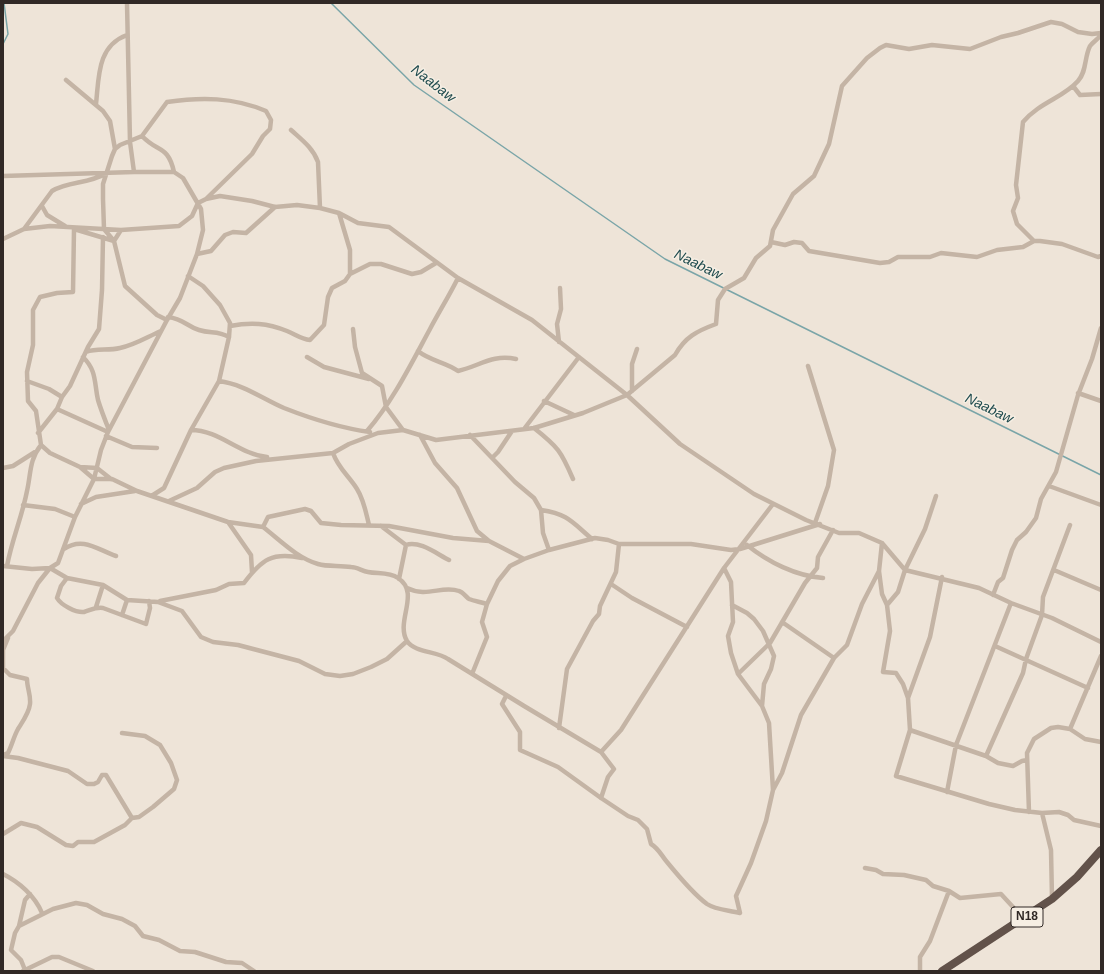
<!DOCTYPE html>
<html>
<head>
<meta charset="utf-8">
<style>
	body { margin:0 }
	#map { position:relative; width:1104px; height:974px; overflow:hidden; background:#eee4d8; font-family:Arial,sans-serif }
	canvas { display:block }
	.frame { position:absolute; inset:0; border:4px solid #312926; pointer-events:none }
</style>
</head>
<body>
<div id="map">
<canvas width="1104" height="974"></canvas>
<div class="frame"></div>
</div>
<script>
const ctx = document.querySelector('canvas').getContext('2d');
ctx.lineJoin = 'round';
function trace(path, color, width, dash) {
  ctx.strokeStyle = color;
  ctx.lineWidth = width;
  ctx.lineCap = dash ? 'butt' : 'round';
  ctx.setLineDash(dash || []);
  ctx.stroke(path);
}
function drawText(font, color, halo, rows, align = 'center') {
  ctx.font = font + ' Arial,sans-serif';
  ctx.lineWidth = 3;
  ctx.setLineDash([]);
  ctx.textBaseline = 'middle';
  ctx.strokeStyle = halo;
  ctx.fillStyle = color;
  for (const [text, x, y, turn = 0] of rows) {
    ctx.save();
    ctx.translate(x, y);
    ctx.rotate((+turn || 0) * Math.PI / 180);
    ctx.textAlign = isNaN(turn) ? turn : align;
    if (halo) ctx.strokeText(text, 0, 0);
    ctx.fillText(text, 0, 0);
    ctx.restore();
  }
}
trace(new Path2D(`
	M331,3L414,85L665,259L1101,475
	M3,44L8,34L4,3`), '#7aa5a8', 1.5);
trace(new Path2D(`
	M66,80L103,111L110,121L115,149
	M1073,86L1080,95L1101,94
	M96,104C99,77 97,46 127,35
	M291,130C302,140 313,148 318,162L320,208
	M142,136C158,153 168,145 174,172
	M3,176L134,172
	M42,206L47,215L65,226
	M24,229L52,191C68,181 88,184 105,174
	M74,229L73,292L57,293L40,297L33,310V345L27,372L28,401L36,411L41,445L50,453L80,467L94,479H112L137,491L228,522L263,527L268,517L305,509L311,511L321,523L341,525L389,526L453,538L489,541L524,559L549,550L595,538L608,540L619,544H691L731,550L740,549L820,524
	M74,229L114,241L125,286L157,315L167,320L180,298L197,254L203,230L201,209L183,178L174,172H134L130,142L127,3
	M121,230L114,241L104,229L103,199V184L112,156L115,149L120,145L142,136L167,102C201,97 233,97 266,111L271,120L270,129L263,136L252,154L206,199
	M3,239L24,229L50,226L121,230L179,226L192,216L198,203L206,199L220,196L252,201L275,207L297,205L320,208L339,213L358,223L389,227L458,278L532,320L627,395L680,444L754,494L806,520L839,533H859L882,543L905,570L979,588L1011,603L1052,618L1101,642
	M1034,241L1017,224L1013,211L1018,198L1016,185L1023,122C1040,102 1063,98 1078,81C1087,71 1084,58 1090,46C1093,42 1098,39 1101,35
	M771,242L785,245L794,242L802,243L809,251L880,263L889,262L898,257H930L941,253L977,257L997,250L1023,247L1034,241H1040L1062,244L1098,257L1101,256
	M197,254L211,251L225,235L233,232L246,233L275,207
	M350,274L370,264H381L412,274L421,272L436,263
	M168,317C184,319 186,326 199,330C211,334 217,330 229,337
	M230,326C251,322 267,323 287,331C295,334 301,339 310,340L324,325L328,297L332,288L345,281L350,274V250L339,213
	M353,329L355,347L362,373L382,386L386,407L403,430
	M559,342L557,324L561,309L560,288
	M418,351C430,361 446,362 458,371C480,366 492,354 516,359
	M86,352C97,348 108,351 120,348C135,345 147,337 161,331
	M83,357C97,371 94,382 98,400C101,410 105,420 109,430
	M307,357L324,367L369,379
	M808,366L834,450L828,486L815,523
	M27,381L49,389L62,397
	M219,381C243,384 263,399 284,408C312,419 340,428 370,432
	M632,391V364L637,349
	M1078,393L1101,401
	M544,401L574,415
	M57,409L108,432
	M534,428C558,447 561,451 573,479
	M524,429L579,357
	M191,430C219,430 239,454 267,457
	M367,431C393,401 411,364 430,329C439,312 449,296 458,278
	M38,433L57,409L62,397L70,386L88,347L99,329L102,290L103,237
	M420,435L435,463L457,488L477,531L489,541
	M470,435L515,482L534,498L541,510L543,533L549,550
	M106,436L132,447L157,448
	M333,453C338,468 349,476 357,489C364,500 366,513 369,525
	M492,458L498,452L512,431
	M80,467L97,468L111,479
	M3,468L13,466L35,452
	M1049,486L1101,505
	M153,495L164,488L191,430L219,381L229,337L230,323L220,305L203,286L188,276
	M169,501L197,488L215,472L224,468L256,461L333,453L349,444L378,433L403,430L436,440L534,428L583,413L627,395L675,355C685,337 697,331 716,324L718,300L725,289L744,278L756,258L770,246L773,230L793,194L814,176L829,144L842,86L867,58L880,48L886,45L909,49L932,45L970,49L1001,37L1018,33L1051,22L1062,24L1078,32L1092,34L1101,33
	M81,504L96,497L135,491
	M23,505L55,509L75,517
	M541,510C568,514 572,522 592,539
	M228,522L251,555L252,572
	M381,526L406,545L399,579
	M263,527C280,540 297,558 318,564C328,567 340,565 351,567C357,567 362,571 368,572C378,574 389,572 398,578C421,593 395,621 407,641C415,653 437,651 448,659C499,691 550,722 601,752L621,730L724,568L773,504
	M882,543L879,571L882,594L887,605L890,631L883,672L896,673L903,684L908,698
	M406,545C419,540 437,554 449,560
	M747,545C768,562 796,576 823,578
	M64,549C83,536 98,550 116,556
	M3,566L32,569L50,568L67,578L103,585L127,600L158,602L182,611L201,637L213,642L238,645L299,661L325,674L340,676L353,674L371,667L387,659L407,641
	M7,566C12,539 22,517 27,491C31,474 29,460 41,445
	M724,568L731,582L733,622L728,636L731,653L738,674L762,706L769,723L773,790
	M1054,570L1101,590
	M942,577L930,637L908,698L910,730L896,776L989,804L1015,810L1042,813L1059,812L1068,815L1074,820L1101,826
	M67,578L61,586L57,598C61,605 76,613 84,612C91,610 95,607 103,608L146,624L150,608L149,601
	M611,584L632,598L687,627
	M407,588C427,598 442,585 459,591C463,592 466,597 469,599C474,601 481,602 487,604
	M993,595L998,582L1003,578L1012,550L1017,540L1026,532L1036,518L1041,499L1056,472L1078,395L1092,359L1101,328
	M160,601L216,590L229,584L244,583C262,559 272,552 302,558
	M732,605L747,613L754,619L763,631L774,656L771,669L764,684L762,706
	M887,605L898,592L905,570L925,529L936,496
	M96,607L103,585
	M122,615L127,600
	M782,622L834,658
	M3,641L13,631L38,583L50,568L58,563L75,517L94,479L101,450L108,432L167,320
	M995,646L1088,688
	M472,674L487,637L482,622L487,604L498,581L510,566L524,559
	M738,674L770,643L805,583L817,568L818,557L833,530
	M506,696L502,704L520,732V750L558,767L601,798L628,816L638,820L647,829L651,844C659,849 661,855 667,862C676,873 696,896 707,904C716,910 729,910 740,913L736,896L751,863L766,821L773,790L782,773L801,715L834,658L847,645L862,604L879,571
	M559,728L567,669L593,621L599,614L600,606L616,572L619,544
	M1070,729L1101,656
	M910,730L986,756L998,763L1013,766L1022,761L1027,760
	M601,752L614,769L608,777L601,798
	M3,755L8,753C12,745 14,736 18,729C23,721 29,713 30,704C31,695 27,688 27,679L10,675L3,668V650L8,638
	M3,756L18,758L68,771L87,784H94L98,782L102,775H106L132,818
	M986,756L1023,673L1026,659L1042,615L1043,597L1070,525
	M947,792L956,745L1011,603
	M1029,812L1027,753L1034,739L1051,728L1058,727L1070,729L1085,739L1101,742
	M1042,813L1051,850L1052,898
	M3,834L21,823L37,827L66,845L73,846L78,842H94L125,825L132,818L139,817L153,807L174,789L177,780L171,763L160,745L145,736L122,733
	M865,868L876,870L883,874L904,875L926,880L933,886L949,891L960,898L1001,894L1024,919
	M3,874C19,882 35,896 42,913
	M19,926L25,900L30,894
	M25,970L52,957H59L93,971
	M23,971L25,970L21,960L11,950L15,933L19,926L53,909L76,903L87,905L103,914L122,919L135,926L143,936L159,940L180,951L195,952L226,962L242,963L254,971
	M920,971V957L930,941L949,891`), '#c4b4a5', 4.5);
trace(new Path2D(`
	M942,971L1052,899L1077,877L1101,850`), '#62524a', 8);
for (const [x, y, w] of [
	[1027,917,32]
]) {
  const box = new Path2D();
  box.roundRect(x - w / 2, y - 10, w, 20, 3);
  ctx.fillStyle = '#f6eee3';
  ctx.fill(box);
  trace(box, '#312926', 1);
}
drawText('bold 12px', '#312926', null, [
	["N18",1027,917]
]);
drawText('italic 14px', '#1f4b4e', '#f6eee3', [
	["Naabaw",433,84,38],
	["Naabaw",698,265,26],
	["Naabaw",989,409,26]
]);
</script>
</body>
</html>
